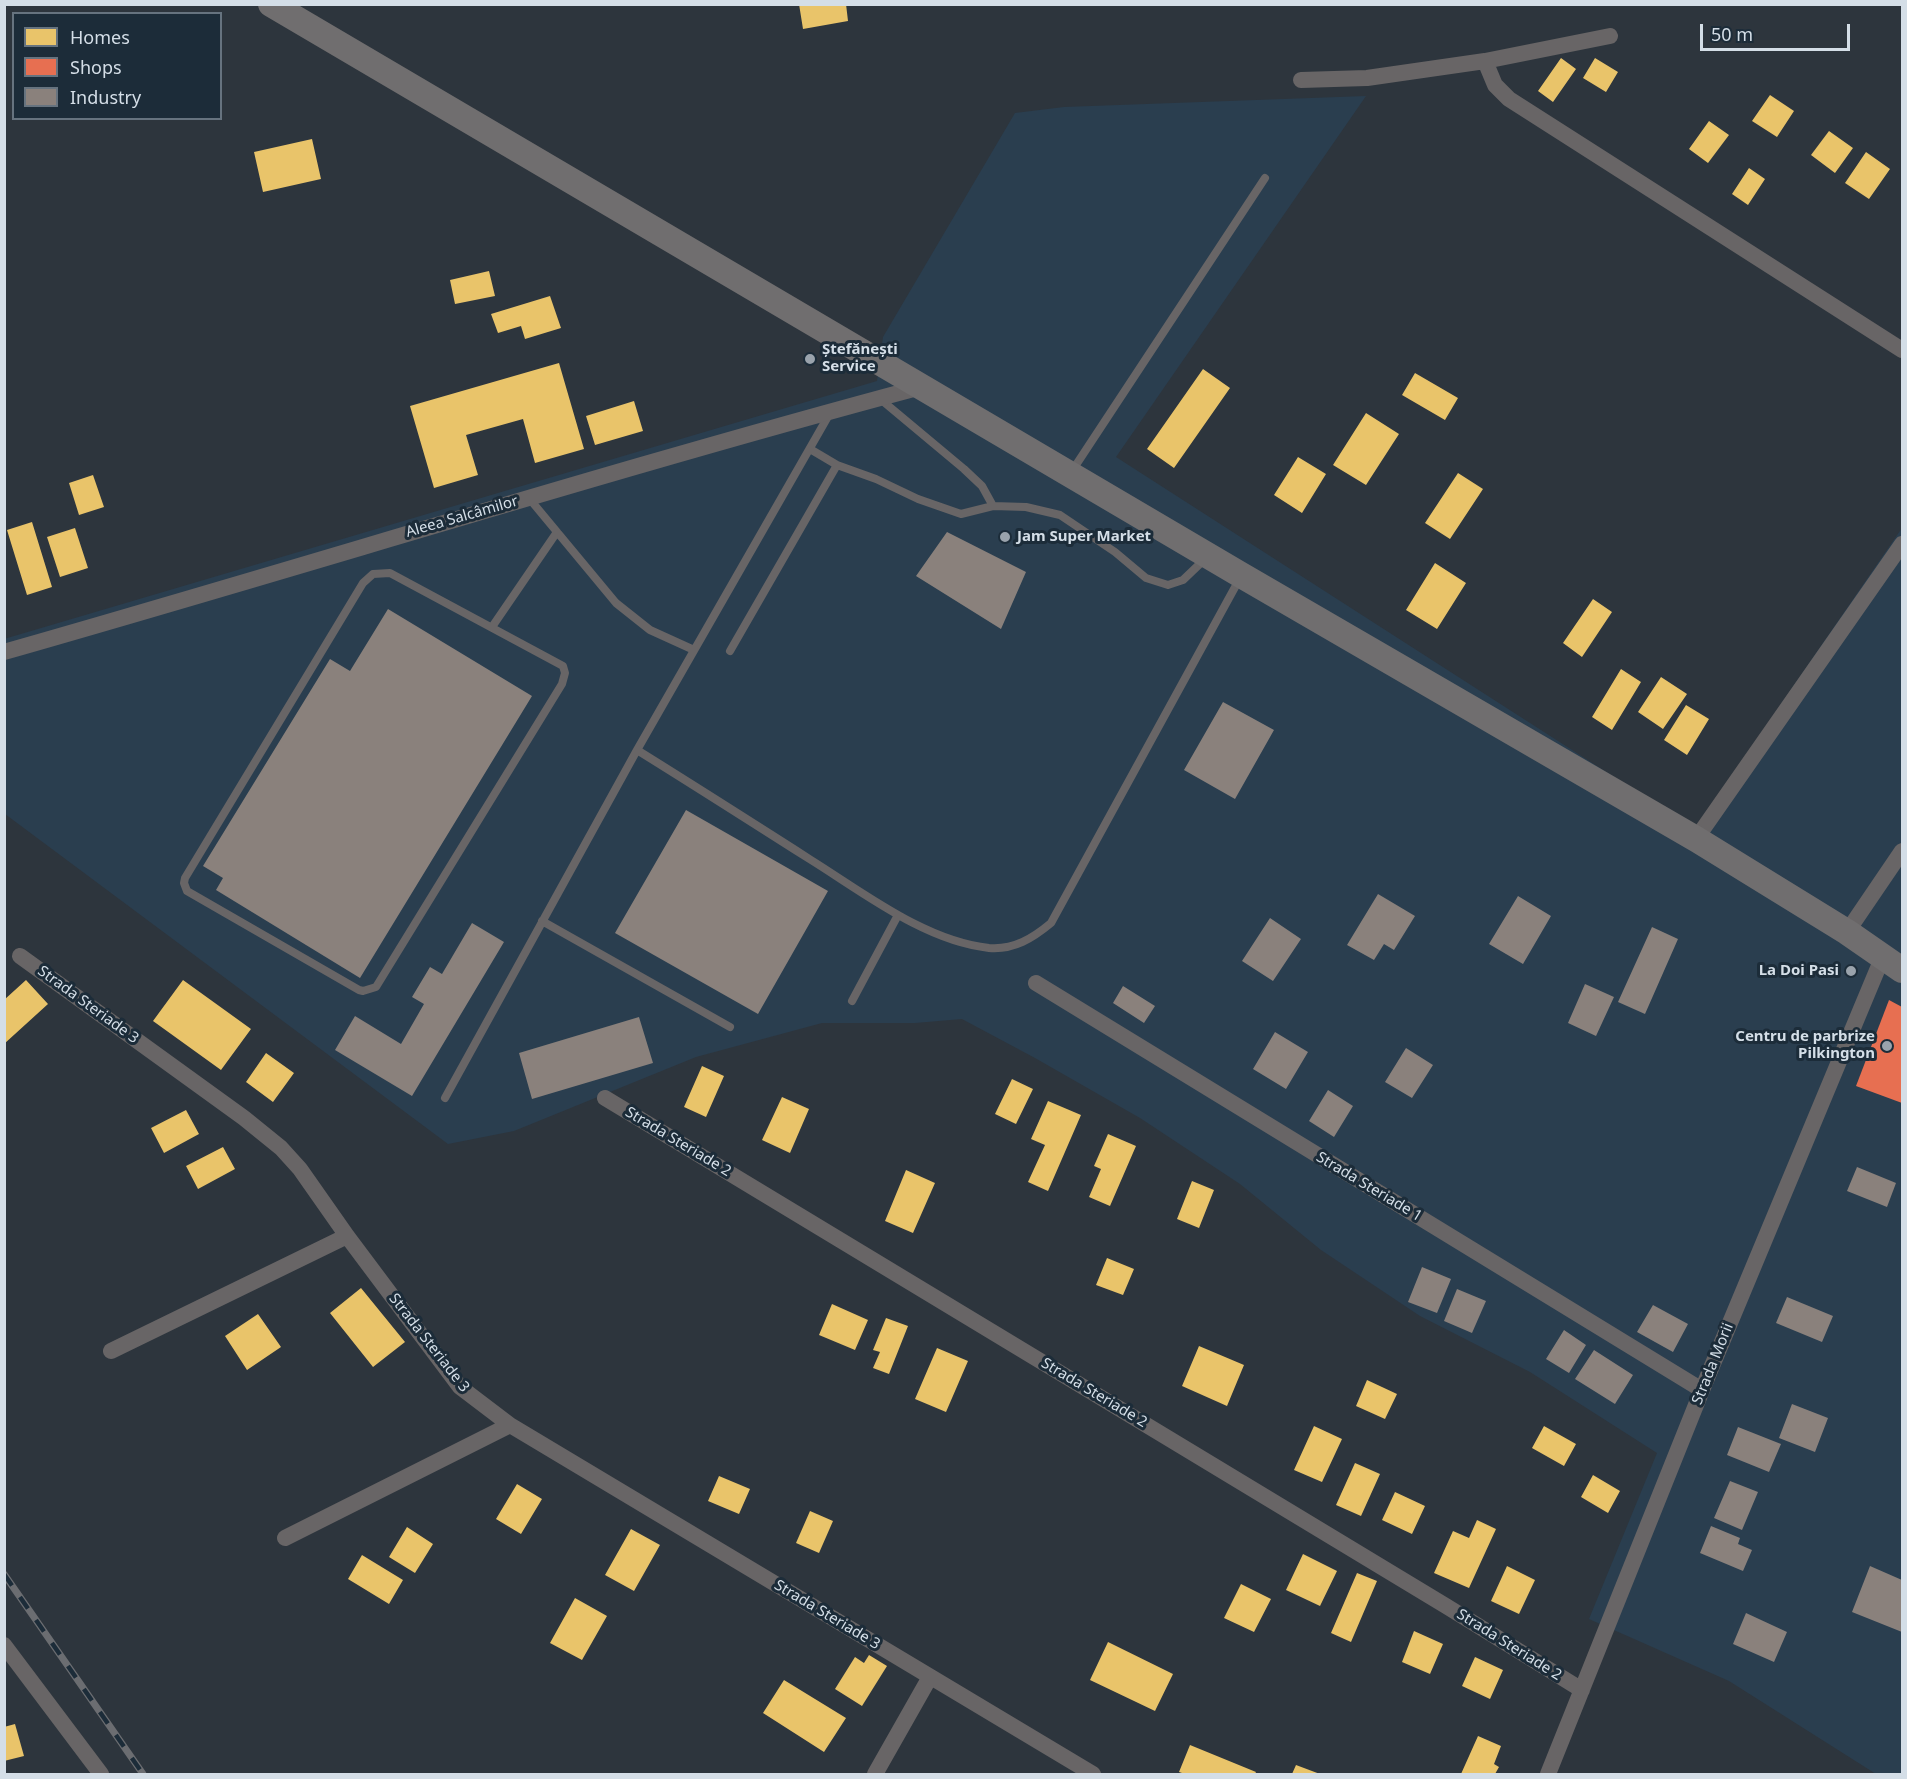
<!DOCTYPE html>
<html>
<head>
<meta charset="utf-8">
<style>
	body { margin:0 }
	#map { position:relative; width:1907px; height:1779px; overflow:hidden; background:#2d353d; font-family:"Noto Sans",sans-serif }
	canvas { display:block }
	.frame { position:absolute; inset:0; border:6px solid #d4dee7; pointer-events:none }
	.legend { position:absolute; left:12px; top:12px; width:210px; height:108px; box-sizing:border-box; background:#1c2c39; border:2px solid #66737f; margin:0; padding:8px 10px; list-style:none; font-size:18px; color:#d4dee7 }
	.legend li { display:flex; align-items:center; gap:12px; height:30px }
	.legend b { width:30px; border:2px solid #66737f }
	.scale { position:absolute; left:1700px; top:24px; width:150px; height:27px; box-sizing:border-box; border:3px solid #d4dee7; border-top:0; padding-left:8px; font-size:18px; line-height:21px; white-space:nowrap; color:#d4dee7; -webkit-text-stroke:4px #1c2c39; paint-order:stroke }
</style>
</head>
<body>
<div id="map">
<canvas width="1907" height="1779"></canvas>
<div class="frame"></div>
<ul class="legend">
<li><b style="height:16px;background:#e9c46a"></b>Homes</li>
<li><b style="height:16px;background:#e76f51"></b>Shops</li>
<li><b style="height:16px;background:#8a817c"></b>Industry</li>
</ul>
<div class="scale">50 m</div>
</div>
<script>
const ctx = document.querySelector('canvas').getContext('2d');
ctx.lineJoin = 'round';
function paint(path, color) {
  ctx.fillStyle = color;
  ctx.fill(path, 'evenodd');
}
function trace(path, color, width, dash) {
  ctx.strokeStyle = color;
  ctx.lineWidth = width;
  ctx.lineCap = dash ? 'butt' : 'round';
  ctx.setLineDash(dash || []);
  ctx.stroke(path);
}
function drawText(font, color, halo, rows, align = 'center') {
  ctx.font = font + ' "Noto Sans",sans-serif';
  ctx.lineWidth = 6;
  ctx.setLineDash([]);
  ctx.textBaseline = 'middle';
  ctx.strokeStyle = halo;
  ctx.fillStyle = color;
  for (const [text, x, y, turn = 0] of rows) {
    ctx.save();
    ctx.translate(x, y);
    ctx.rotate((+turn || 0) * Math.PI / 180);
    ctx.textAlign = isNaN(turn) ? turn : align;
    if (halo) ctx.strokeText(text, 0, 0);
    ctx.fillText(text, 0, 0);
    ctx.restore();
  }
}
paint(new Path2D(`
	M1366,96L1116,457L1695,829L1902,528V1774H1876L1729,1681L1589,1619L1657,1453L1530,1372L1420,1316L1321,1250L1240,1184L1140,1118L1035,1058L962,1019L915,1023H822L696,1057L514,1131L448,1144L5,814L4,639L877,381L883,337L1015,113L1064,107Z`), '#2a3e4f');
paint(new Path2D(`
	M799,4H846L848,21L803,29Z
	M1561,58L1576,69L1553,102L1538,91Z
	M1595,58L1618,72L1606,92L1583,78Z
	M1770,95L1794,111L1777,137L1752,121Z
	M1709,121L1729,135L1708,163L1689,149Z
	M1829,131L1853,148L1835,173L1811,155Z
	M312,139L321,179L263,192L254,152Z
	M1866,152L1890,169L1869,199L1845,183Z
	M1749,168L1765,179L1748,205L1732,194Z
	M489,271L495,296L455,304L450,280Z
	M550,296L561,328L525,339L521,326L498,333L491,314Z
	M559,363L584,449L535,463L523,419L466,435L478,475L434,488L410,406Z
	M1203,369L1230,388L1174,468L1147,449Z
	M1415,373L1458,398L1445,420L1402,395Z
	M634,401L643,431L595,445L586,416Z
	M1366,413L1399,434L1366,485L1333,465Z
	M1298,457L1326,474L1302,513L1274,495Z
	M1458,473L1483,489L1450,539L1425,523Z
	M93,475L104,507L79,515L69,483Z
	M32,522L52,587L27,595L7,530Z
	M75,528L88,568L60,577L47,537Z
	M1435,563L1466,583L1437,629L1406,610Z
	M1593,599L1612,612L1582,657L1563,643Z
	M1621,669L1641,682L1612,730L1592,717Z
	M1661,677L1687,694L1663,729L1638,712Z
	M1686,705L1709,719L1687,755L1664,740Z
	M26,980L48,1004L4,1044V1000Z
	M183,980L251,1029L221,1070L153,1021Z
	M266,1053L294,1073L273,1102L246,1082Z
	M702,1066L724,1076L706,1117L684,1107Z
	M1012,1079L1033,1089L1016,1124L995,1114Z
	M782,1097L809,1109L790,1153L762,1140Z
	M1048,1101L1081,1115L1048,1191L1028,1182L1045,1145L1031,1139Z
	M186,1110L199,1134L164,1153L151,1128Z
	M1108,1134L1136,1146L1110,1206L1089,1197L1101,1169L1094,1166Z
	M223,1147L235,1169L198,1189L186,1166Z
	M906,1170L935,1183L913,1233L885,1221Z
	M1192,1181L1214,1190L1199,1228L1177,1219Z
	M1107,1258L1134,1269L1123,1295L1096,1285Z
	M361,1288L405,1342L373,1367L330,1313Z
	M832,1304L868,1320L855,1350L819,1335Z
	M258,1314L281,1347L247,1370L225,1336Z
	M886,1318L908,1326L889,1374L873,1368L880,1352L873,1350Z
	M1199,1346L1244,1365L1227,1406L1182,1386Z
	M937,1348L968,1361L946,1412L915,1399Z
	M1367,1380L1397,1394L1385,1419L1356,1406Z
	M1314,1426L1342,1439L1322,1482L1294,1470Z
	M1544,1426L1576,1444L1564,1466L1532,1448Z
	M1355,1463L1380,1474L1361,1516L1336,1505Z
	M1593,1475L1620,1491L1608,1513L1581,1497Z
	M719,1476L750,1489L739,1514L708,1501Z
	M517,1484L542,1499L521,1534L496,1519Z
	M1395,1492L1425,1506L1412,1534L1382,1520Z
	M810,1511L833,1521L819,1553L796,1543Z
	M1477,1520L1496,1529L1469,1588L1434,1573L1453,1531L1469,1538Z
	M407,1527L433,1544L415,1573L389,1557Z
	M631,1529L660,1545L634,1591L605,1575Z
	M1303,1554L1337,1571L1320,1606L1286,1590Z
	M362,1555L403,1580L389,1604L348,1579Z
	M1507,1566L1535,1580L1519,1614L1491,1601Z
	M1357,1573L1377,1581L1351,1642L1331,1633Z
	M1241,1584L1271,1599L1254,1632L1224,1618Z
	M575,1598L607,1616L582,1660L550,1643Z
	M1414,1631L1443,1644L1430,1674L1402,1662Z
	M1108,1642L1173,1674L1155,1711L1090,1680Z
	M869,1655L887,1666L862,1706L835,1689L855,1657L864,1663Z
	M1475,1657L1503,1670L1490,1699L1462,1686Z
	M784,1680L846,1718L824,1752L763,1713Z
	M15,1724L24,1756L4,1761V1727Z
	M1478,1736L1501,1746L1494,1764L1499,1767L1495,1774H1461Z
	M1190,1745L1256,1772L1255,1774H1185L1179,1772Z
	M1296,1765L1320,1774H1292Z`), '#e9c46a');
paint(new Path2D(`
	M1889,1000L1902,1007V1103L1856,1086Z`), '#e76f51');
paint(new Path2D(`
	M947,532L1026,572L1001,629L916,576Z
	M388,609L532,696L360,978L216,890L223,878L203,866L330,659L350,671Z
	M1223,702L1274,730L1235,799L1184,770Z
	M686,810L828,891L758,1014L615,933Z
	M1378,894L1415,916L1394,950L1384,944L1374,960L1347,945Z
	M1518,896L1551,916L1523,964L1489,944Z
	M1270,918L1301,939L1273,981L1242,961Z
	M472,923L504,942L412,1096L335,1050L355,1016L401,1044L424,1004L412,997L430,967L442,974Z
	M1652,927L1678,939L1645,1014L1618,1002Z
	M1585,984L1614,997L1596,1036L1568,1023Z
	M1123,986L1155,1006L1144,1023L1113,1003Z
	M639,1017L653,1063L532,1099L519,1053Z
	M1275,1032L1308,1052L1286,1089L1253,1069Z
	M1406,1048L1433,1065L1412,1098L1385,1082Z
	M1328,1090L1353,1106L1334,1137L1309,1121Z
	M1857,1167L1896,1183L1887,1207L1847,1191Z
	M1422,1267L1451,1279L1437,1313L1408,1302Z
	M1457,1289L1486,1301L1472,1333L1444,1321Z
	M1787,1297L1833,1316L1822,1342L1776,1323Z
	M1653,1305L1688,1324L1673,1352L1637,1332Z
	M1564,1330L1586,1345L1569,1373L1546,1359Z
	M1594,1350L1633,1375L1615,1404L1575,1379Z
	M1792,1404L1828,1418L1815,1452L1779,1438Z
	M1738,1427L1781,1444L1769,1472L1727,1455Z
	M1730,1481L1758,1492L1742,1530L1714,1518Z
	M1711,1526L1740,1538L1738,1544L1752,1550L1743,1571L1700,1553Z
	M1870,1566L1902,1580V1632L1852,1612Z
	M1746,1613L1787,1632L1774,1662L1733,1644Z`), '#8a817c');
trace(new Path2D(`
	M879,398L964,469L982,486L993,506L1026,507L1060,515L1115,552L1146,578L1168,585L1183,580L1206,558
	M837,465L876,479L918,499L961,514L993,506
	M1072,471L1265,178
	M528,497L616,603L650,630L694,650
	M390,573L563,666L565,673L562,684L376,987L363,991L359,990L187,891L184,883L185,878L363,583L373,574Z
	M492,627L557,532
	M730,651L837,465L810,449
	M637,750C695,786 753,823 811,860C864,893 925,941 989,948C1014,950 1033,938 1051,923L1240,578
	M542,921L730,1027
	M852,1001L898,915
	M445,1098L637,750L830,413`), '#686566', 8);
trace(new Path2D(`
	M1485,61L1495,85L1509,99L1902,350
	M1301,80L1367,78L1485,61L1610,36
	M4,652C310,565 614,469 921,387
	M1696,839L1902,544
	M1847,932L1902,851
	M20,956L244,1118L281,1148L300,1169L347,1236L460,1387L510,1425L1093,1774
	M1036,983L1702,1390
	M605,1098L1446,1606L1582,1690
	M111,1351L347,1236
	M285,1538L510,1425
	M4,1645L101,1774
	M875,1774L930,1677
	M1548,1774L1702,1390L1883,956`), '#686566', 16);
trace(new Path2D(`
	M271,4L1241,575L1696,839L1847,932L1902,970`), '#706e6f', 26);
const rail = new Path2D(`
	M4,1574L143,1774`);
trace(rail, '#6b6d71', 7);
trace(rail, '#1c2c39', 4.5, [14]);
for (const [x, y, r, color] of [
	[810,359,6,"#9aa3ac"],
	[1005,537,6,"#9aa3ac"],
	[1851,971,6,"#9aa3ac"],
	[1887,1046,6,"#9aa3ac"]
]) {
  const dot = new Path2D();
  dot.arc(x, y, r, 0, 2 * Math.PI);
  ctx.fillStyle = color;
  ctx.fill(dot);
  trace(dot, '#1c2c39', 2);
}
drawText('bold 15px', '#d4dee7', '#1c2c39', [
	["Ștefănești",822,350],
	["Service",822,367],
	["Jam Super Market",1017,537],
	["La Doi Pasi",1839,971,"right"],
	["Centru de parbrize",1875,1037,"right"],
	["Pilkington",1875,1054,"right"]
], 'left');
drawText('15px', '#d4dee7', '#1c2c39', [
	["Aleea Salcâmilor",462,517,-16],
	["Strada Steriade 3",88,1005,36],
	["Strada Steriade 2",678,1142,31],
	["Strada Steriade 1",1369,1187,31],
	["Strada Steriade 3",429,1343,52],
	["Strada Morii",1713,1364,-68],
	["Strada Steriade 2",1094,1393,31],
	["Strada Steriade 3",827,1615,31],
	["Strada Steriade 2",1509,1645,32]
]);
</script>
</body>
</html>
